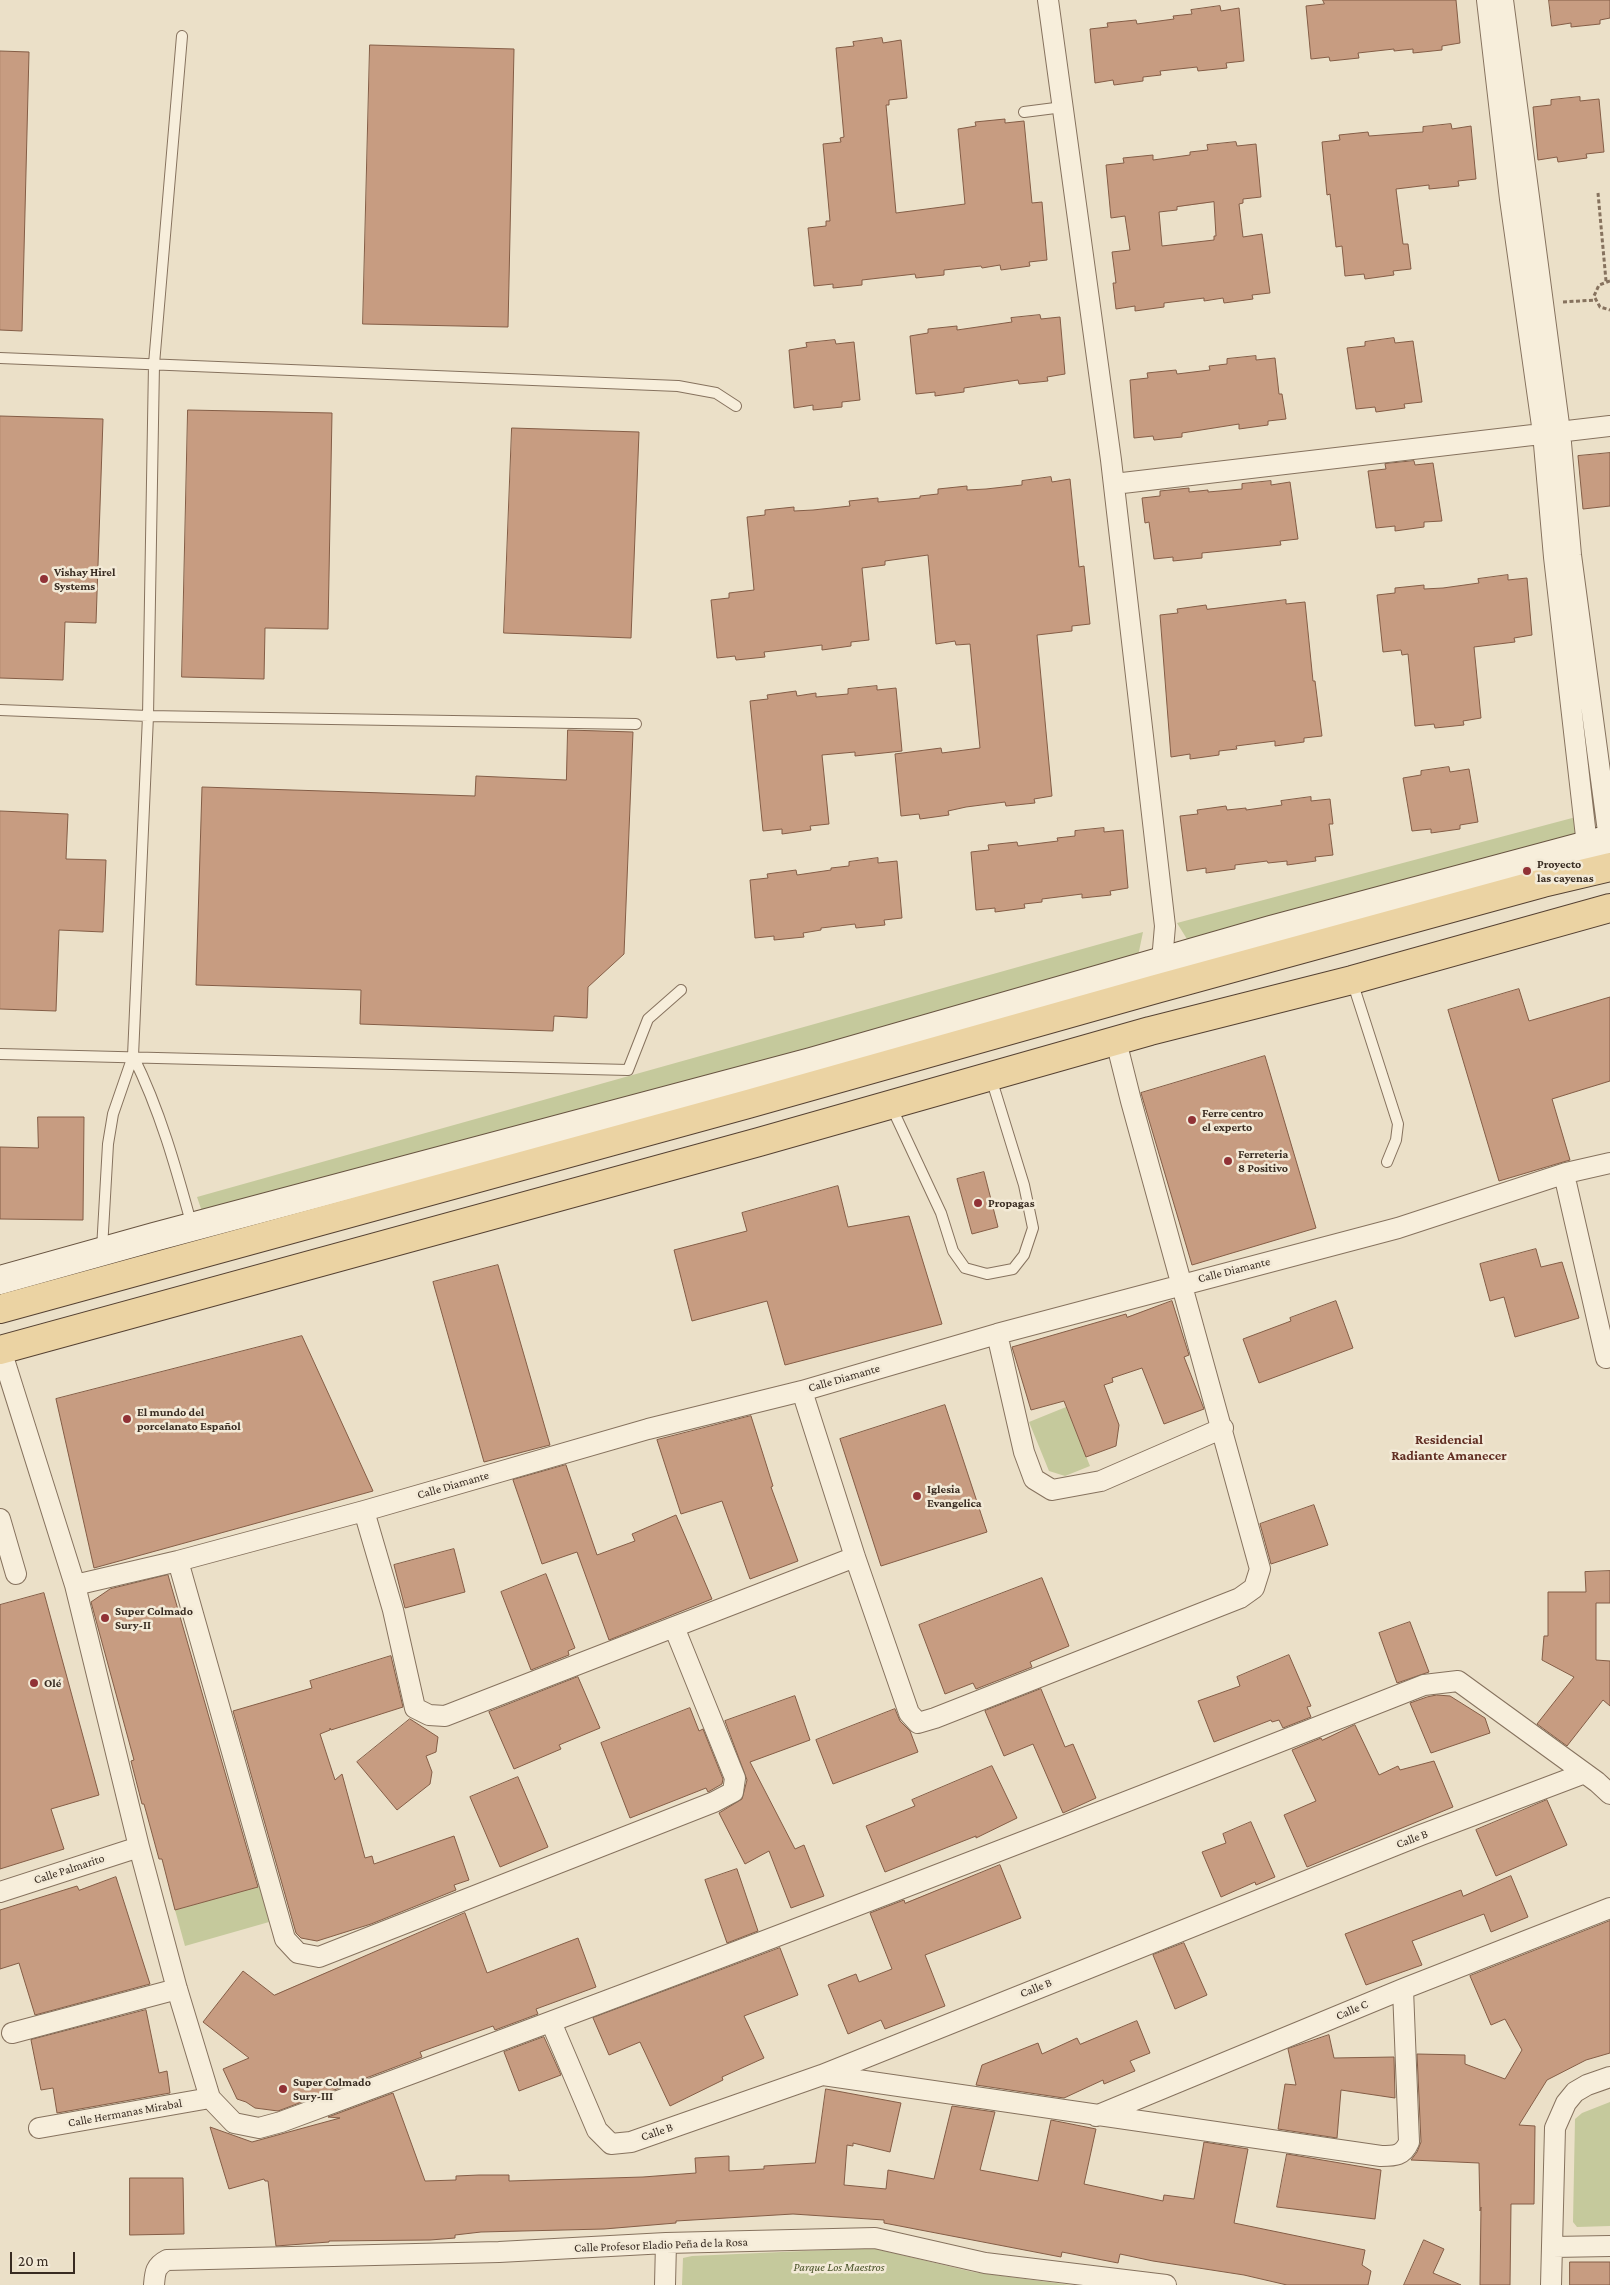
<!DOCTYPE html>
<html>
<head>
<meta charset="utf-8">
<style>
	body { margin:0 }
	#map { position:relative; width:1610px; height:2285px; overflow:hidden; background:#ebe0c8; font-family:"Crimson Pro",serif }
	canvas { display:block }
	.scale { position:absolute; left:10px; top:2252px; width:65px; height:22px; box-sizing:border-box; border:2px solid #382b21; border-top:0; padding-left:6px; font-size:15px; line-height:18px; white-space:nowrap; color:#382b21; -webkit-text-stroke:4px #f3ead7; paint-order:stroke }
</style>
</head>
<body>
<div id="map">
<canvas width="1610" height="2285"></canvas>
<div class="scale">20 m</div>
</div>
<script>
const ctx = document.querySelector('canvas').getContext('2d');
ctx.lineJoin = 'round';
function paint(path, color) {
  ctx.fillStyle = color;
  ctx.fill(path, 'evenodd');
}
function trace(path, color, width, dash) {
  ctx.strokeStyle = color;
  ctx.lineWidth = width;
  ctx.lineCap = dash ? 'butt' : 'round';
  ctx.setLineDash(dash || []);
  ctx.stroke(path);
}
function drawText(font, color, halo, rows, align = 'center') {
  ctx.font = font + ' "Crimson Pro",serif';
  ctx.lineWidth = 5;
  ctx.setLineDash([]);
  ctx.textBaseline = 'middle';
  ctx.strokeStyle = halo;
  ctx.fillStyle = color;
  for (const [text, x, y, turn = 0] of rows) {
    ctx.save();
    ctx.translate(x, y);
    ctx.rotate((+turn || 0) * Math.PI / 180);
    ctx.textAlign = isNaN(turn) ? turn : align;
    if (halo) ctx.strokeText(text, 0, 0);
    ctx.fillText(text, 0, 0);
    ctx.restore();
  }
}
paint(new Path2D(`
	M1576,817L1579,875L1208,973L1177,923Z
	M1143,932L1137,961L215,1249L197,1197Z
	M1066,1407L1090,1466L1065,1476L1049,1471L1029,1422Z
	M260,1886L269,1922L185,1946L175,1910Z
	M1610,2102V2226L1577,2227L1573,2222L1575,2119L1582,2113Z
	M872,2248L973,2272L1071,2285H682L683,2258L692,2256Z`), '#c5c99c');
const building = new Path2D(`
	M1323,0H1456L1460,43L1442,46V50L1413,53V49L1394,51V49L1358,53L1359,58L1330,61L1329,57L1311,59L1306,6L1324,4Z
	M1549,0H1610V18L1600,20V24L1571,27V23L1552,26Z
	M1220,6L1221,11L1239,8L1244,61L1226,63L1227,68L1198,71L1197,67L1160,71L1161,75L1143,77V81L1114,85L1113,80L1095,83L1090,29L1108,27L1107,23L1136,20L1137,24L1174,19L1173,16L1192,14L1191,10Z
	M882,38L883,43L901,40L907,98L889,100V105H886L896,213L965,204L958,129L976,126L975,122L1005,119V123L1024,121L1032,203L1042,202L1047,260L1029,262L1030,266L1001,270L1000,265L982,268L981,266L944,270V275L916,278L915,274L862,280V285L833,288V284L814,286L808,228L826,226V221H830L823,144L841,142L840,138L844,137L836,48L854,46L853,42Z
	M370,45L514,49L508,327L363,324Z
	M0,51L29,52L22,331L0,330Z
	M1580,97V101L1599,99L1604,152L1586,154L1587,158L1558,162L1557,157L1538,160L1533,107L1551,105V100Z
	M1451,124L1452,129L1471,126L1476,179L1458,181L1459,186L1429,189V185L1396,189L1403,244H1408L1411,269L1393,271L1394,275L1365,279L1364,274L1345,276L1342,246L1336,247L1330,194L1327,195L1322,142L1340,140L1339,135L1368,132L1369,136L1423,132V127Z
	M1236,142L1237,146L1256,144L1261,197L1243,199V203L1239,204L1243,237L1262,234L1270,293L1252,295L1253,299L1224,303L1223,298L1204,301V298L1164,303V307L1135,311V306L1116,309L1113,283H1116L1112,252L1130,250L1125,216L1111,218L1106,165L1124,163L1123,158L1153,155V160L1190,155V152L1208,150L1207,145ZM1214,202L1216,236H1214V240L1162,246L1159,212L1177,210V207Z
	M1040,315L1041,319L1060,317L1065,374L1047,377L1048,381L1019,384L1018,380L964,388V392L935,396V392L916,394L910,336L928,333V329L957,326V330L1012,322L1011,318Z
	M1394,338L1395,343L1413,341L1422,402L1404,404L1405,408L1376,412L1375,407L1356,409L1347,348L1365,346V342Z
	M835,340L836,344L854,342L860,400L842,402V407L813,410V405L794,408L789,350L807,347L806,343Z
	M1256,356V360L1275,358L1279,394H1282L1286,419L1268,421V425L1239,429V424L1182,433V437L1154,440L1153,436L1134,438L1130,380L1148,378L1147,373L1176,370L1177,374L1210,370L1209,366L1227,364V359Z
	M188,410L332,413L328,629L265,628L264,679L182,677Z
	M0,416L103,419L96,623L65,622L63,680L0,678Z
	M512,428L639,432L631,638L504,633Z
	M1610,453V506L1583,509L1578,456Z
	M1414,461L1415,465L1433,463L1442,521L1424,522V527L1395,531V526L1376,528L1368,471L1386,469L1385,464Z
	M1051,477L1052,482L1070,479L1079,567L1084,566L1090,624L1072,626V631L1037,635L1052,796L1034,799L1035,803L1006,806L1005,802L966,807L948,811L949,815L920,819L919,814L901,816L895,754L941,748L942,753L980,748L970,644L956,645L955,641L936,644L928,555L885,561V565L862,568L869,640L851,642V646L822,650V645L782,650L764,652L765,657L736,660L735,656L717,658L711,600L729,598V593L754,590L747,517L765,515V510L794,507V511L813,510L850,506L849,501L878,498V502L920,498V496L938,494V489L967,486V490L986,489L1022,485V481Z
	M1271,481V485L1290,482L1298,539L1280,541L1281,545L1202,553V558L1173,561V557L1154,559L1149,522L1145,523L1142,498L1160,496V491L1189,488V492L1208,490V492L1242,489V484Z
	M1508,575V580L1527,578L1532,635L1514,638L1515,642L1474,647L1481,718L1463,721L1464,725L1435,728L1434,724L1415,726L1408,654L1402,655L1401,650L1383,652L1377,595L1395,593V588L1424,585V589L1443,588L1479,583L1478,579Z
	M1286,600V604L1305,602L1313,681H1315L1322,736L1304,738V742L1275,746V741L1236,746L1237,749L1219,751V755L1190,759V754L1171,757L1160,615L1178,613L1177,609L1206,605L1207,609Z
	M877,686V690L896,688L902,751L855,756V752L822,755L829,824L810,826L811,830L782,834V829L763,831L750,701L768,699L767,695L796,691L797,696L816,693V697L848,694V689Z
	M568,730L633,732L624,954L588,987L587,1018L554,1016L553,1031L360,1024L361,990L196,985L202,787L475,796L476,776L566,780Z
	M1449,767L1450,772L1469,769L1478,822L1460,825V829L1431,833V829L1412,831L1403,778L1421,775V771Z
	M1311,797V801L1330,799L1333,824H1329L1333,855L1315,857L1316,861L1287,865V861L1268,863L1267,861L1235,865V869L1206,873V868L1187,871L1180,816L1198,814L1197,810L1226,806L1227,810L1246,808V810L1282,805L1281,801Z
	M0,811L68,814L66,859L106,860L103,932L59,930L56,1011L0,1009Z
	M1104,828V832L1123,830L1128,888L1110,891L1111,895L1082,898V894L1042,899V902L1024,904L1025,908L995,912V908L976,910L971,852L989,850L988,845L1017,842L1018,846L1058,841L1057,838L1075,836V831Z
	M878,858V863L897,861L902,918L884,920L885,925L856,928L855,924L821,928V930L803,933L804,937L774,940V936L755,938L750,880L768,878L767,874L796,870L797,875L831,870V868L849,866V862Z
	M1519,989L1529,1021L1610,997V1081L1552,1099L1570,1160L1499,1181L1448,1010Z
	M1265,1056L1316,1228L1192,1265L1141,1093Z
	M38,1117H84L83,1220L0,1219V1147L38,1148Z
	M984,1172L998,1227L972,1234L957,1179Z
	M838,1186L848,1227L909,1216L942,1324L785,1365L767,1301L692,1321L674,1250L747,1231L742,1213Z
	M1536,1249L1541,1267L1562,1262L1579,1318L1515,1337L1504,1297L1490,1301L1480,1264Z
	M498,1265L550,1445L484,1462L433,1282Z
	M1172,1301L1189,1355L1184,1357L1204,1409L1164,1424L1142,1368L1112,1378L1113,1382L1104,1385L1119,1425L1116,1446L1086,1457L1064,1401L1031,1410L1012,1347L1126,1314L1127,1317Z
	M1336,1301L1353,1348L1259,1383L1243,1339L1291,1321L1290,1318Z
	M302,1336L373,1491L94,1568L56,1399Z
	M945,1405L987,1532L881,1566L840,1439Z
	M751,1416L773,1486L771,1487L798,1561L750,1579L722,1501L681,1514L657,1440Z
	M566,1465L597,1555L635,1541L632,1534L676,1515L712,1599L609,1640L577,1552L542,1564L513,1480Z
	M1314,1505L1328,1545L1271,1564L1260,1524Z
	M454,1549L465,1592L405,1608L394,1565Z
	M1610,1571V1603H1596V1660L1610,1661V1706L1603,1700L1567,1746L1537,1724L1574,1677L1542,1660L1544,1636H1548V1592H1586L1585,1572Z
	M546,1574L575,1648L568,1651L569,1655L531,1670L501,1592Z
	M168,1575L258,1887L175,1910L162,1859H159L144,1804H142L131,1761L134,1760L91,1602L110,1589Z
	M1042,1578L1069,1646L1030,1662L1032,1667L976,1689L973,1683L945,1694L919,1625Z
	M44,1593L99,1795L51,1809L64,1849L0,1869V1605Z
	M1410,1622L1429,1672L1397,1683L1379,1633Z
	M1289,1655L1311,1706L1307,1707L1311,1717L1283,1728L1279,1720L1272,1722L1271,1720L1214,1742L1198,1701L1240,1686L1237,1677Z
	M391,1656L403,1707L331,1730L330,1728V1730L320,1734L335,1780L342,1774L365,1858L372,1856L374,1864L454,1836L469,1880L454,1885L456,1890L371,1924L317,1941L301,1938L296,1933L233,1711L312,1688L310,1681Z
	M578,1677L600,1728L559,1745L561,1749L514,1769L489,1712Z
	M1041,1689L1065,1747L1073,1744L1096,1798L1063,1813L1033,1744L1004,1756L985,1711Z
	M1437,1695L1450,1696L1485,1718L1490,1733L1431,1753L1410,1703L1427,1697Z
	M795,1696L810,1740L750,1762L795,1849L804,1845L824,1896L791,1908L769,1851L745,1864L719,1813L742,1799L747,1780L725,1721Z
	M690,1708L699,1731L703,1729L723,1779L722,1784L708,1792L706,1788L630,1818L601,1743Z
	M895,1709L900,1721L910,1731L918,1752L833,1784L816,1740Z
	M410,1719L438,1737L436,1752L426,1756L432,1772L430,1784L397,1810L357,1762Z
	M1355,1725L1379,1775L1398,1766L1400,1770L1434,1761L1453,1807L1307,1867L1284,1815L1316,1801L1292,1750L1321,1738L1322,1740Z
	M992,1766L1017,1818L976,1838V1836L885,1872L866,1826L915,1806L912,1800Z
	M518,1777L548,1847L500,1867L470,1797Z
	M1547,1800L1567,1845L1496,1876L1476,1830Z
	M1251,1822L1275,1877L1256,1885L1255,1882L1221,1897L1202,1852L1226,1843L1223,1834Z
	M1000,1865L1021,1918L925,1955L945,2006L885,2029L881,2020L848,2034L828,1985L856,1974L859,1982L892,1969L870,1913L904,1900L905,1903Z
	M737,1869L758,1931L727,1943L705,1880Z
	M1511,1876L1528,1917L1491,1932L1484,1914L1412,1941L1422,1965L1366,1985L1345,1934L1461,1890L1463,1896Z
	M116,1877L150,1984L35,2015L19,1963L0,1969V1910L77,1886L79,1890Z
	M465,1913L487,1973L578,1938L596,1987L536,2009L538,2014L495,2030L493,2026L420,2052L422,2057L278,2111L255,2108L246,2102L237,2099L223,2069L249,2058L203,2022L243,1971L274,1995Z
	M1610,1921V2053L1586,2060L1547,2080L1519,2125L1535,2126L1534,2204H1511L1510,2285H1480L1481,2207L1480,2211L1479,2163L1411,2160L1417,2152L1421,2142L1417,2054L1465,2055V2064L1505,2079L1522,2050L1505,2019L1491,2025L1470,1976Z
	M1184,1943L1207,1995L1175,2009L1153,1955Z
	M780,1948L798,1995L744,2016L764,2058L722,2077L723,2080L670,2106L640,2042L609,2055L593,2018Z
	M146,2010L159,2073L167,2071L170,2093L57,2113L53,2088L41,2090L31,2040Z
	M1137,2021L1150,2053L1130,2061L1135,2071L1104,2084L1103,2080L1064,2098L976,2085L982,2065L1038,2043L1042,2054L1077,2038L1080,2044Z
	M1329,2035L1334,2058L1394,2057L1395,2098L1341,2090L1337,2138L1278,2129L1285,2084L1296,2085L1288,2049Z
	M544,2037L561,2075L519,2091L504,2052Z
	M826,2089L901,2103L890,2152L853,2143V2146L847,2145L844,2185L886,2189L888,2170L934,2179L952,2106L995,2112L980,2170L1038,2181L1051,2120L1096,2129L1084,2184L1163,2201L1164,2195L1194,2199L1204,2142L1248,2149L1234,2223L1365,2250L1362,2265L1371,2271L1368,2285H1287L1244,2275L1153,2261L1120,2254L1118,2263L1062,2252L1061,2257L884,2223V2220L793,2214L676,2221V2223L604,2229L481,2232L455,2235V2238L430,2240L329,2241V2242L276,2246L268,2181H265L264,2179L229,2189L210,2127L252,2142L340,2118L328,2117L393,2093L425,2181L456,2180V2176L479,2175H509V2181L643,2177L696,2173L695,2158L729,2156V2171L764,2169V2166L815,2163Z
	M1287,2154L1381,2170L1375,2219L1277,2207Z
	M130,2178H183L184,2234L130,2235Z
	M1424,2240L1444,2249L1433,2273L1461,2285H1404Z
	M1570,2262H1610V2285H1570Z`);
paint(building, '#c79c81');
trace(building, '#845d46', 1);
const lane = new Path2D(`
	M1024,112L1063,107
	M0,358L678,386L716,393L736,406
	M0,710L148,716L636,724
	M1352,981L1398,1124L1396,1140L1387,1162
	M0,1054L628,1070L648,1019L681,990
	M133,1056C160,1110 176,1168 192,1226
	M891,1106L941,1213L953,1251L965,1268L987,1274L1013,1269L1024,1255L1033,1228L1024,1185L991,1078
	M102,1249L108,1144L113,1114L133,1056L148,716L154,364L182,36`);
const street = new Path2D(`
	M1048,0L1111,460L1165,926L1162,961
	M1487,0L1510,199L1543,433L1554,557L1587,845
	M1503,0L1560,432L1571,555L1609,839
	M1114,484L1610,426
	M1564,1174L1606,1358
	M997,1334L1024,1452L1034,1479L1052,1490L1101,1481L1223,1428
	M1,1350L75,1585L139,1847L177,1989L210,2098L234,2123L259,2128L281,2122C664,1981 1044,1835 1424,1685L1458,1681L1597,1782L1610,1794
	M802,1391L855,1557L909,1713L918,1723L935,1718L1240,1598L1254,1588L1260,1569L1131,1101L1116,1041
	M364,1511L393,1610L415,1708L429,1715L445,1716L674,1627
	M0,1519L16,1574
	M178,1561L285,1939L298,1953L319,1957L714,1802L733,1792L735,1778L674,1627L855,1557
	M75,1585L178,1561L364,1511L648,1429L802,1391L997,1334L1398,1228L1566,1173L1610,1163
	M0,1892L139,1847
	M551,2022L597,2130L611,2144L631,2142L822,2075L1421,1835L1585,1773
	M12,2033L177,1989
	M823,2075L1381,2156C1395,2156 1403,2156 1409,2142L1403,1989
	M1096,2116L1403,1989L1610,1908
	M39,2128L210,2098
	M1553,2247L1610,2246
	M154,2285C155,2273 155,2266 167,2260L499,2252L666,2243L875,2238L985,2263L1166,2285
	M665,2285L666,2243
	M1551,2285L1555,2128L1566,2103L1575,2092L1587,2085L1610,2077`);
const secondary = new Path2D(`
	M0,1280L154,1237L811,1062L1271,930L1610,839`);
const primary = new Path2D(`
	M0,1309L748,1104L1156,989L1543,883L1610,867
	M0,1350L759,1142L1150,1031L1352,980L1610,908`);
trace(lane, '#86725e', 12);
trace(street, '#86725e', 22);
trace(secondary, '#685441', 30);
trace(primary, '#554132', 30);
trace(new Path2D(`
	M1598,193L1606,281
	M1610,281L1599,285L1594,296L1600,307L1610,310
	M1563,302L1595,300`), '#86725e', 3, [4, 2.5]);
trace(lane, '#f7eedb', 10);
trace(street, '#f7eedb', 20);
trace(secondary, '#f7eedb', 28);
trace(primary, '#ebd3a3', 28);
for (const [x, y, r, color] of [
	[44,579,5,"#913236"],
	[1527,871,5,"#913236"],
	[1192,1120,5,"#913236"],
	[1228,1161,5,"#913236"],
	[978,1203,5,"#913236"],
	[127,1419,5,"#913236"],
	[917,1496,5,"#913236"],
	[105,1618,5,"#913236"],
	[34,1683,5,"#913236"],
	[283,2089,5,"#913236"]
]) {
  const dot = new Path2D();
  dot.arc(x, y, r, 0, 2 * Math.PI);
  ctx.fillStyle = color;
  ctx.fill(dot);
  trace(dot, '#f3ead7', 2);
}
drawText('bold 12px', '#382b21', '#f3ead7', [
	["Vishay Hirel",54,572],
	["Systems",54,586],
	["Proyecto",1537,864],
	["las cayenas",1537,878],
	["Ferre centro",1202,1113],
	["el experto",1202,1127],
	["Ferreteria",1238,1154],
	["8 Positivo",1238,1168],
	["Propagas",988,1203],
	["El mundo del",137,1412],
	["porcelanato Español",137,1426],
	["Iglesia",927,1489],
	["Evangelica",927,1503],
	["Super Colmado",115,1611],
	["Sury-II",115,1625],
	["Olé",44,1683],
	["Super Colmado",293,2082],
	["Sury-III",293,2096]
], 'left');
drawText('12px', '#382b21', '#f3ead7', [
	["Calle Diamante",1234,1270,-14],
	["Calle Diamante",844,1378,-16],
	["Calle Diamante",453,1485,-16],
	["Calle B",1412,1839,-21],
	["Calle Palmarito",69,1869,-18],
	["Calle B",1036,1988,-22],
	["Calle C",1352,2010,-23],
	["Calle Hermanas Mirabal",125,2113,-10],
	["Calle B",657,2132,-19],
	["Calle Profesor Eladio Peña de la Rosa",661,2245,-2]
]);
drawText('italic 12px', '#495329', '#f3ead7', [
	["Parque Los Maestros",839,2267]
]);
drawText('bold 14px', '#612e23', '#f3ead7', [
	["Residencial",1449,1440],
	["Radiante Amanecer",1449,1456]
]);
</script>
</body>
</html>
